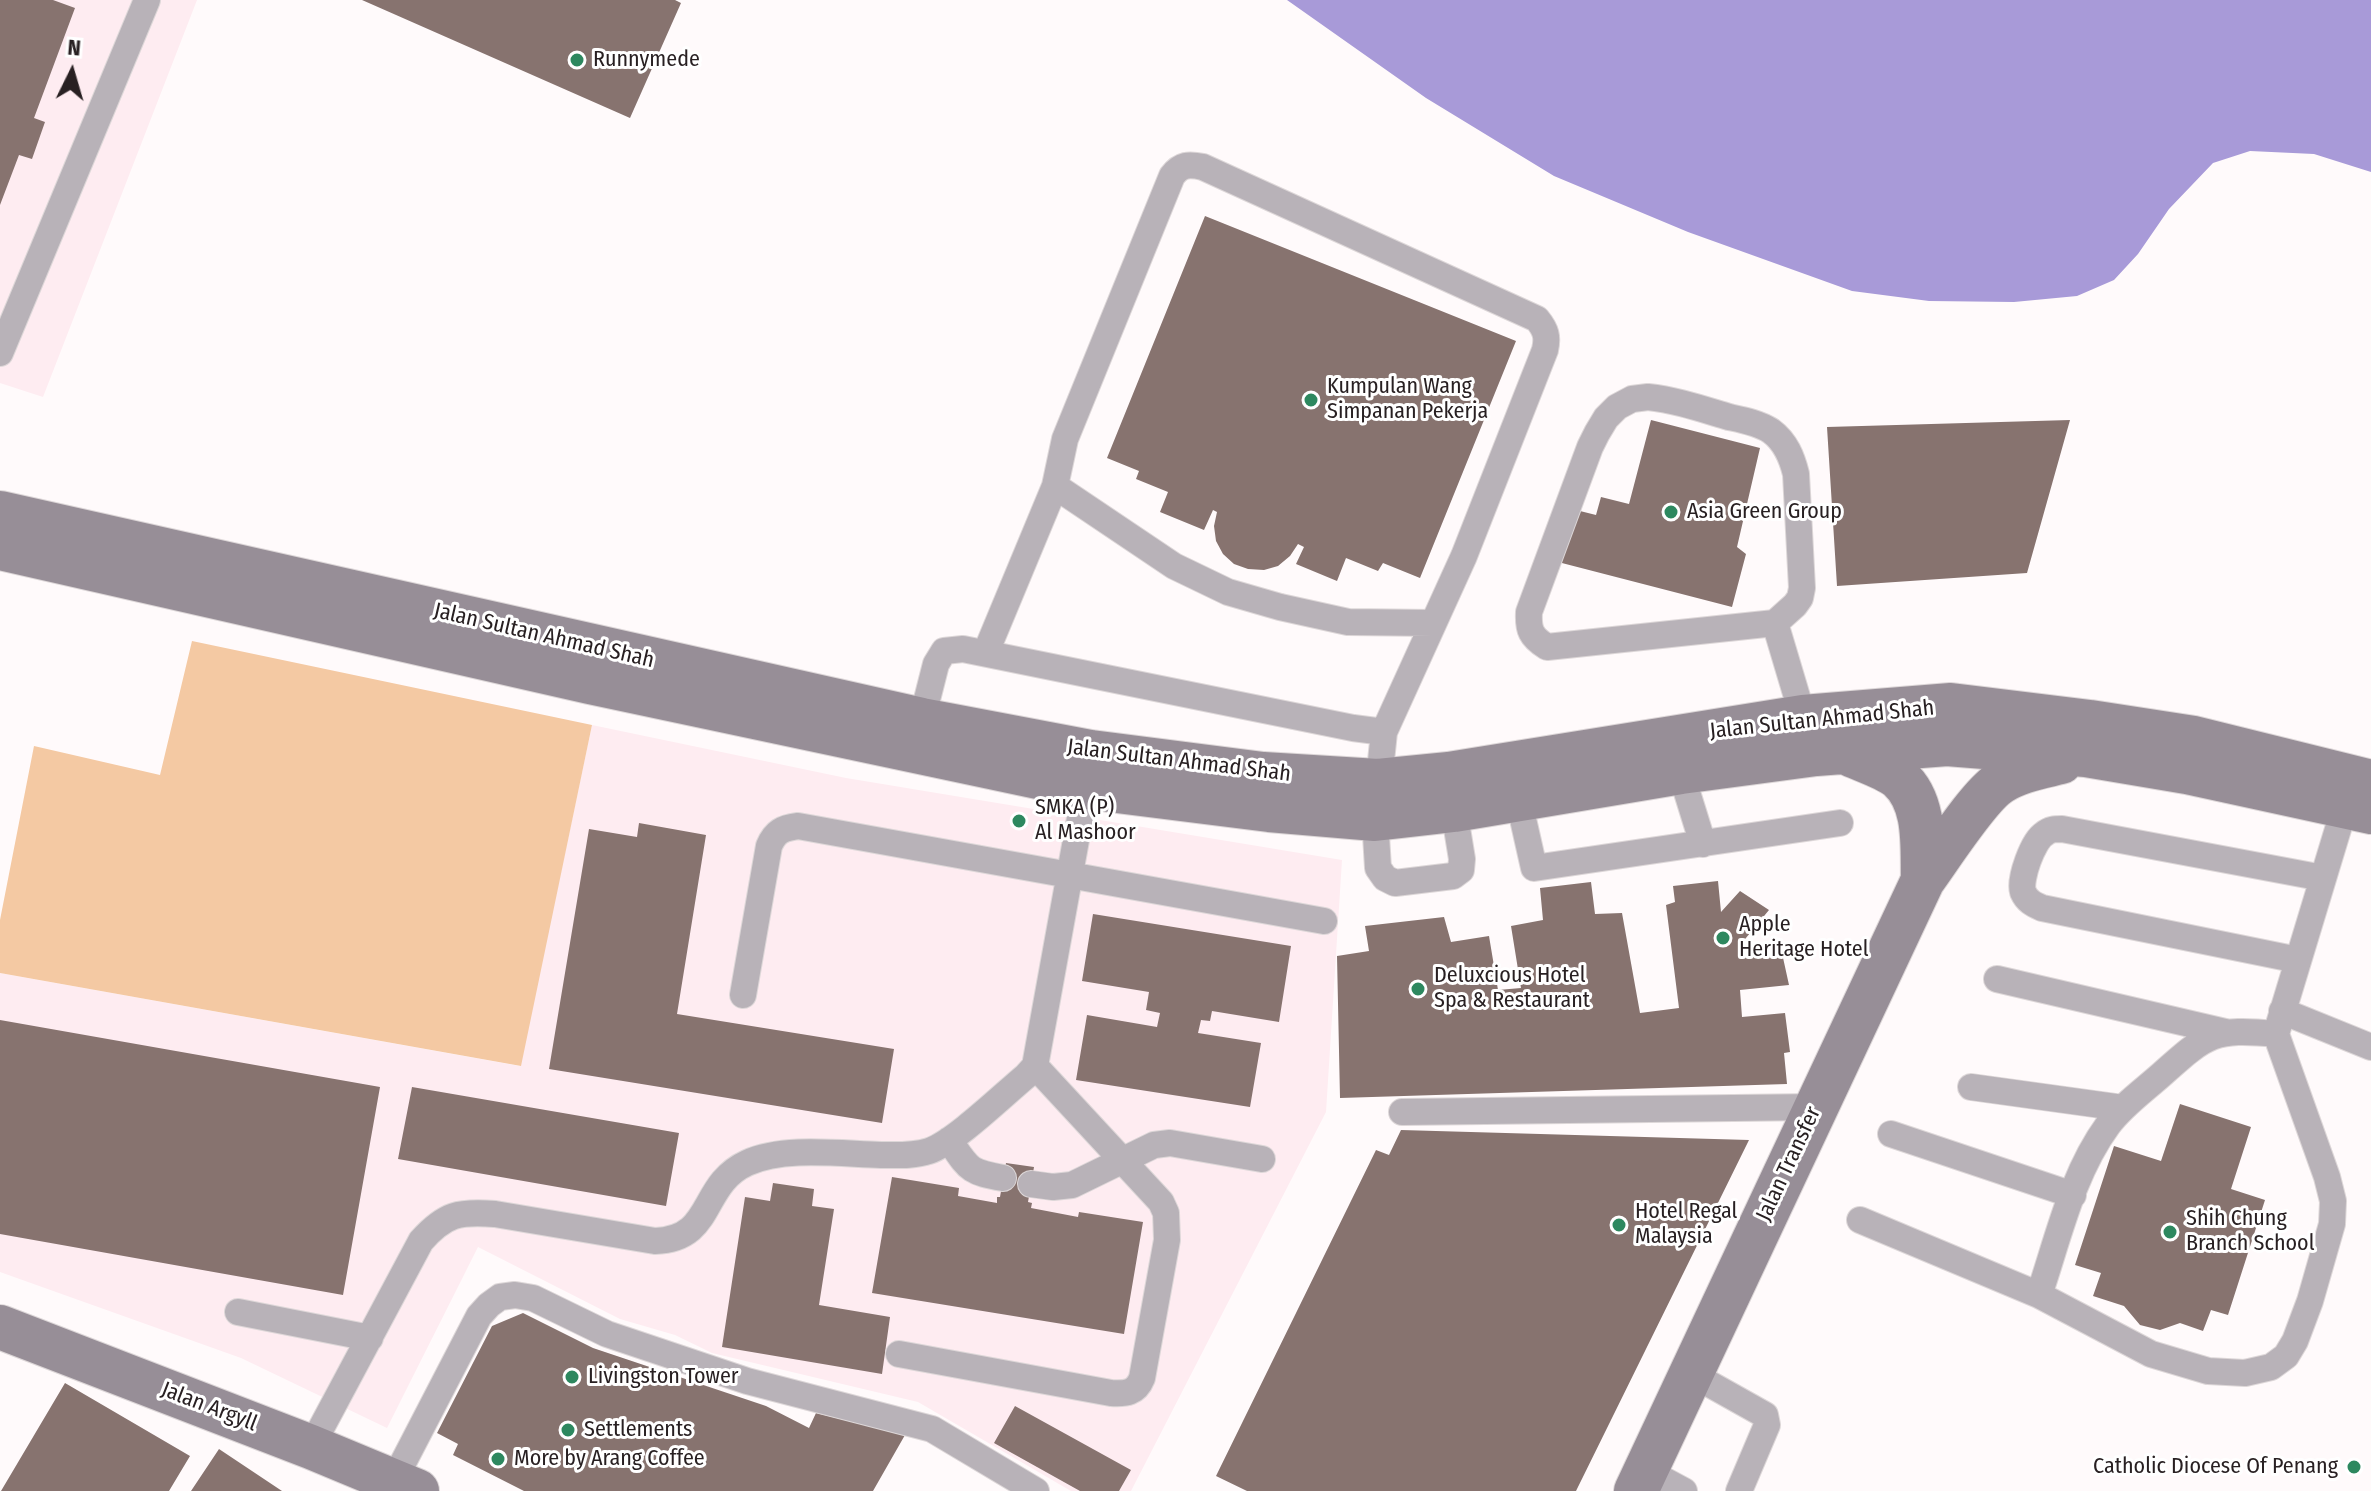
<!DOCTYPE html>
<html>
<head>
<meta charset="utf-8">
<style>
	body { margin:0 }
	#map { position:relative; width:2371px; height:1491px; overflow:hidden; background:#fffafb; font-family:"Fira Sans Condensed",sans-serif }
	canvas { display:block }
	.north { position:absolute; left:32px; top:32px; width:80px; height:80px; -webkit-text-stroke:6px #fff; paint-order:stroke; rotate:5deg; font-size:22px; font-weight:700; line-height:32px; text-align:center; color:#282022 }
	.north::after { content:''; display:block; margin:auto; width:28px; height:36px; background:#282022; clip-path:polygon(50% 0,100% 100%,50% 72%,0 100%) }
</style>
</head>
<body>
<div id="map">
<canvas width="2371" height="1491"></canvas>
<div class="north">N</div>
</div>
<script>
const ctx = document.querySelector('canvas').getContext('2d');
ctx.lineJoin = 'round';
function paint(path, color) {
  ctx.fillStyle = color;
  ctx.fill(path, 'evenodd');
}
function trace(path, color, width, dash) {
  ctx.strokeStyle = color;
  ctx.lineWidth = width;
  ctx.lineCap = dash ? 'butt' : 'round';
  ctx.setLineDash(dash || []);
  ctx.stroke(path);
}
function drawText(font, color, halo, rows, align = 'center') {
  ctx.font = font + ' "Fira Sans Condensed",sans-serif';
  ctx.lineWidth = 6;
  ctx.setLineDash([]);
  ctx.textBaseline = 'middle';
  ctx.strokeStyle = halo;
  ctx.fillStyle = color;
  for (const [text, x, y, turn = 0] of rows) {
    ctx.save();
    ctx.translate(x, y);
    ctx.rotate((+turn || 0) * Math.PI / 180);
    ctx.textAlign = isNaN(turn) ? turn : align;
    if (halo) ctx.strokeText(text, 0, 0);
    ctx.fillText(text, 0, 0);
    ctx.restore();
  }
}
paint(new Path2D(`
	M0,0H197L43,397L0,383Z
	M592,725L846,778L1342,860L1326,1112L1131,1491H1071L918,1402L712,1353L675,1335L620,1319L478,1247L387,1428L241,1358L0,1272V973L520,1066Z`), '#feecf1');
paint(new Path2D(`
	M192,641L592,725L521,1066L0,973V920L34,746L160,775Z`), '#f4c9a3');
paint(new Path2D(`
	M1287,0H2371V172L2314,154L2250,151L2213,163L2169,209L2138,254L2114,280L2077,296L2014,302L1929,301L1852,291L1688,232L1554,176L1426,98Z`), '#a89ad8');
paint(new Path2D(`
	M0,0H53L75,8L34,118L45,122L32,159L19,155L0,205Z
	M362,0H675L681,3L630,118Z
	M1205,216L1516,341L1420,578L1383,563L1378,571L1346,558L1337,581L1296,564L1304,547L1298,544L1290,556L1278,566L1264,570L1248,569L1234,564L1223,554L1216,541L1214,526L1217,512L1213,510L1204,530L1160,512L1168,492L1136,479L1139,471L1107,458Z
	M1651,420L1760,448L1737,547L1746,554L1732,607L1558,562L1572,509L1596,515L1601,497L1629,504Z
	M2070,420L2027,573L1837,586L1827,427Z
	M639,823L706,835L677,1014L894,1049L882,1123L549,1069L589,829L637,837Z
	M1718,881L1721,912L1740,891L1769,910L1741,944H1780L1789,985L1740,990L1742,1017L1785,1013L1790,1052L1784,1053L1787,1084L1340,1098L1337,956L1369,951L1365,926L1444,917L1451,942L1489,936L1498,990L1521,988L1511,926L1543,920L1540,888L1591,882L1595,914L1622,913L1640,1013L1679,1008L1666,905L1675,902L1673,886Z
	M1093,914L1291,946L1279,1022L1212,1011L1210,1021L1201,1020L1198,1033L1261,1043L1250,1107L1076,1080L1087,1015L1157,1027L1160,1013L1146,1010L1149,992L1082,981Z
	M0,1020L380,1087L343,1295L0,1234Z
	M412,1087L679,1133L666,1206L398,1159Z
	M2180,1104L2251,1127L2231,1189L2265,1200L2228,1315L2211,1310L2203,1331L2180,1323L2160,1330L2140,1325L2124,1306L2093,1296L2101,1273L2075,1265L2114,1146L2161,1161Z
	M1401,1130L1749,1140L1576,1491H1247L1216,1476L1376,1150L1389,1155Z
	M1006,1163L1034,1167L1028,1202L1032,1203L1031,1208L1078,1217L1079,1212L1143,1222L1124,1334L872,1293L892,1177L959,1188L958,1196L997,1203V1197H1000Z
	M773,1183L814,1189L812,1206L834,1209L819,1305L890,1317L882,1374L722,1347L745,1197L770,1201Z
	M523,1313L593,1348L766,1406L809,1428L816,1413L905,1435L873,1491H524L453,1455L458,1444L437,1433L492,1326Z
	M65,1383L190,1456L169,1491H1Z
	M1015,1406L1131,1470L1119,1491H1080L994,1443Z
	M219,1449L282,1491H191Z`), '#87736f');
const lane = new Path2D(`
	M0,353L147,0
	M1648,397C1676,400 1702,409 1729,417C1743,420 1759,423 1771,431C1786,442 1792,458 1796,474L1802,588L1800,598L1795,605L1775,623L1547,647C1531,637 1528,630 1529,612L1590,447L1597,433L1606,418L1617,407L1632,399Z
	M1055,486L1174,566L1228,592L1280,607L1348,622L1433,623
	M1775,623L1803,717
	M986,652L1055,486L1065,439L1172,176C1181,164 1189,164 1203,167L1537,319C1546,330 1548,337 1545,350L1464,556L1384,732L1375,819L1378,868L1385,878L1395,883L1453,876L1461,870L1462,859L1452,798
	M919,731L936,664L944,651L963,649L1353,728L1384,732
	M1677,760L1703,844
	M1516,788L1534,868L1840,823
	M2298,960L2042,908C2033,904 2027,901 2023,892C2019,879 2033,841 2044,834C2050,829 2055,829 2062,829L2323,878
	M1997,979L2225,1032
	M743,995L769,846C775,832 782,828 798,826L1324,921
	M2282,1011L2371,1047
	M1971,1087L2123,1108
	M1402,1112L1816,1107
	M1891,1134L2073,1195
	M949,1140C969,1169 968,1172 1003,1178
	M1031,1184L1053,1187L1072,1185L1154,1145L1170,1143L1262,1159
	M1860,1220L2039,1295C2058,1239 2072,1174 2108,1125C2122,1106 2143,1091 2161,1075C2207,1034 2213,1028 2276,1034
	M2039,1295L2151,1354L2208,1371L2245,1373L2271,1367L2286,1356L2295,1341L2310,1301L2332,1224L2333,1201L2327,1177L2276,1034L2345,806
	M238,1312L370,1338
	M899,1354L1111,1393C1126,1394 1136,1393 1142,1378L1167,1240L1166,1213L1161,1202L1035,1066
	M1690,1373L1765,1415L1767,1425L1739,1491
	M311,1447L421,1241C445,1214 459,1211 495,1214L655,1241C715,1239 699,1185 747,1163C784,1146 841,1154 881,1155C897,1155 914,1156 929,1151C955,1142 1003,1095 1026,1076L1035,1066L1088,774
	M1645,1470L1684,1491
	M394,1480L479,1316L489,1305L500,1297L515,1295L533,1298L607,1334L747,1381L932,1429L1036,1491`);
const secondary = new Path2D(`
	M0,513L922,720L1091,752L1263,774L1378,781L1449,774L1803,717L1951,705L2090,722L2194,738L2371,782
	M0,548L590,682L1085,787L1269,810L1375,819L1454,810L1681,772L1816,754L1947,744L2086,755L2187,772L2371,812
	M1847,753C1862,760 1887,768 1899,778C1927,803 1922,847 1923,880
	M0,1327L311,1447L417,1491
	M1636,1491L1923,880C1940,857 1979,795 2001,782C2018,771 2041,767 2061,762`);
trace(lane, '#ddd7d8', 28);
trace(secondary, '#ddd7d8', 46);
trace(lane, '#b8b2b8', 26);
trace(secondary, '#978e97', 44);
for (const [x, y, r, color] of [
	[577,60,8,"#2d885f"],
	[1311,400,8,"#2d885f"],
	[1671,512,8,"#2d885f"],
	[1019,821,8,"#2d885f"],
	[1723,938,8,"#2d885f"],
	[1418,989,8,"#2d885f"],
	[1619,1225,8,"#2d885f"],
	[2170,1232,8,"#2d885f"],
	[572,1377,8,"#2d885f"],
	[568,1430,8,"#2d885f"],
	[498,1459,8,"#2d885f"],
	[2354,1467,8,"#2d885f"]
]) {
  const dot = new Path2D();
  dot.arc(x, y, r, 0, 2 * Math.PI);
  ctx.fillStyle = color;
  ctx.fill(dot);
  trace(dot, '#fff', 3);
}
drawText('22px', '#282022', '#fff', [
	["Runnymede",593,60],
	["Kumpulan Wang",1327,387],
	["Simpanan Pekerja",1327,412],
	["Asia Green Group",1687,512],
	["SMKA (P)",1035,808],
	["Al Mashoor",1035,833],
	["Apple",1739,925],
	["Heritage Hotel",1739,950],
	["Deluxcious Hotel",1434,976],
	["Spa & Restaurant",1434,1001],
	["Hotel Regal",1635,1212],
	["Malaysia",1635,1237],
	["Shih Chung",2186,1219],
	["Branch School",2186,1244],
	["Livingston Tower",588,1377],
	["Settlements",584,1430],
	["More by Arang Coffee",514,1459],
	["Catholic Diocese Of Penang",2338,1467,"right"]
], 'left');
drawText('22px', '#282022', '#fff', [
	["Jalan Sultan Ahmad Shah",544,636,13],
	["Jalan Sultan Ahmad Shah",1822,720,-6],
	["Jalan Sultan Ahmad Shah",1179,761,7],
	["Jalan Transfer",1789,1164,-65],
	["Jalan Argyll",209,1407,21]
]);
</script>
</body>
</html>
